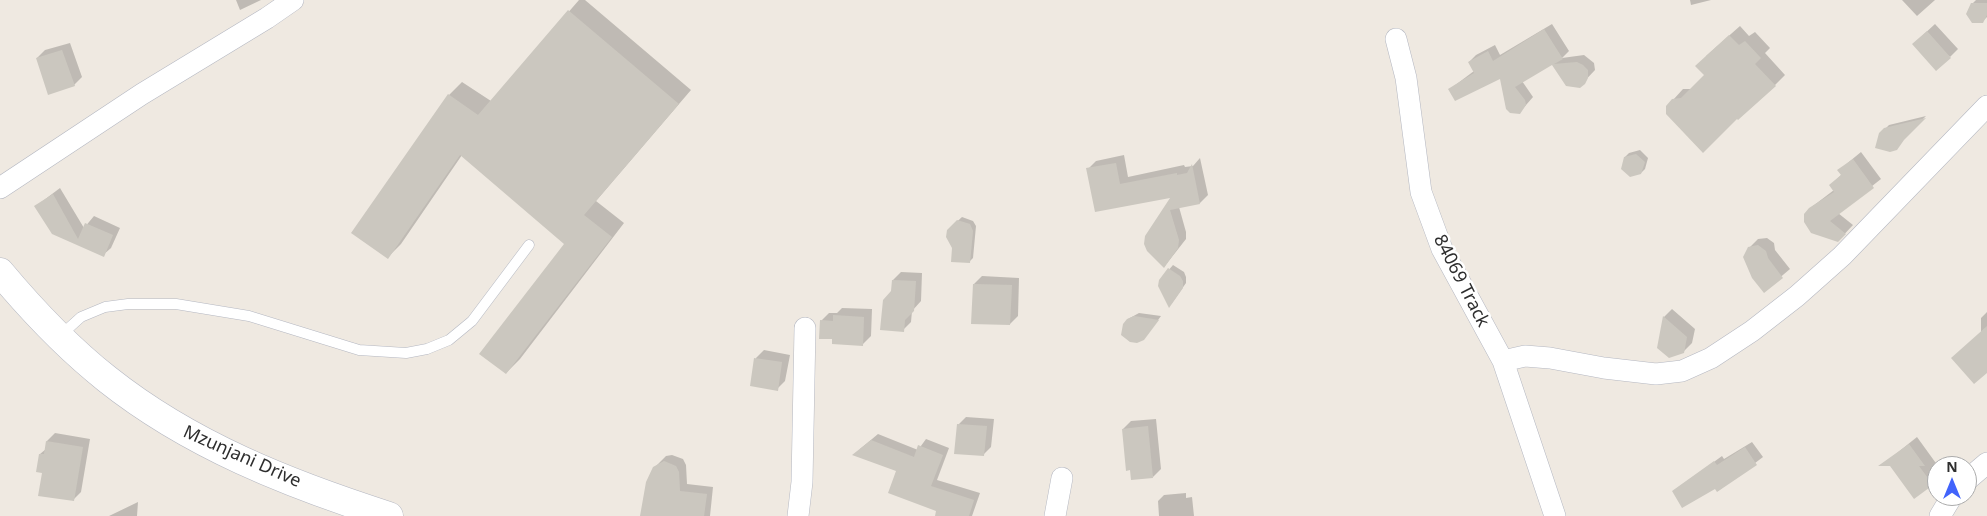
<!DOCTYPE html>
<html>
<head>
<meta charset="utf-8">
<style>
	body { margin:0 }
	#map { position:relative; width:1987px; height:516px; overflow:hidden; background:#efe9e1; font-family:"Noto Sans",sans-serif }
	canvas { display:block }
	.north { position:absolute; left:1927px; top:456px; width:50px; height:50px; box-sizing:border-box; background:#fff; border:1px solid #ababab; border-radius:50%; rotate:0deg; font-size:14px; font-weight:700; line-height:20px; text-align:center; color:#2e2e2e }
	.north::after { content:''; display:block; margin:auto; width:18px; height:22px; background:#4264fb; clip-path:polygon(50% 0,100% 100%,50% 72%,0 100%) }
</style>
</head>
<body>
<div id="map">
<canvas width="1987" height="516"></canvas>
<div class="north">N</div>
</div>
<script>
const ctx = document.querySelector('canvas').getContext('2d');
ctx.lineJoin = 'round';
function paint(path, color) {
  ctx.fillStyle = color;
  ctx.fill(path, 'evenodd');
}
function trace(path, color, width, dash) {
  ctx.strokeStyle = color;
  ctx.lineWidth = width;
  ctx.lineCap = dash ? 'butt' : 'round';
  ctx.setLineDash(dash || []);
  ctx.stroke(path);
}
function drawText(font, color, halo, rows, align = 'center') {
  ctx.font = font + ' "Noto Sans",sans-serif';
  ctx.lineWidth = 5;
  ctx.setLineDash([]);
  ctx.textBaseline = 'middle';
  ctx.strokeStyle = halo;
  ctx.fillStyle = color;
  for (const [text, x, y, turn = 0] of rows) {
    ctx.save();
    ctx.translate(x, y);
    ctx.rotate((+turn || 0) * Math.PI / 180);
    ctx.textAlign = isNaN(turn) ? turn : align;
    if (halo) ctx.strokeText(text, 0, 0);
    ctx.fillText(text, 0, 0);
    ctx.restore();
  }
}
paint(new Path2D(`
	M236,0H261L240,10Z
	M579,0H585L691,90L596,201L624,223L520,359L506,373L566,243L462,155L401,244L388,257L449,95L462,82L491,101Z
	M1690,0H1711L1691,5Z
	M1902,0H1935L1917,16Z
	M1976,0H1987V17L1983,21L1972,4Z
	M1552,24L1569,51L1562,58L1584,55L1594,63L1595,70L1579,87L1567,85L1552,64L1522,81L1533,97L1520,112L1501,77L1450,89L1474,71L1469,62L1476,55L1495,45L1500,55Z
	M1935,24L1958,49L1950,57L1922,36Z
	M1740,26L1749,36L1755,32L1770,48L1765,53L1785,75L1775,85L1673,100L1683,89H1692L1706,76V56Z
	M70,43L82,77L74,85L37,58L45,50Z
	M1926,116L1907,135L1896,149L1880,134L1889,125Z
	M1640,150L1648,158L1645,169L1641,173L1625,157L1629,153Z
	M1861,152L1881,179L1838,213L1853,225L1838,241L1809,209L1834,190L1831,185L1842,174L1839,170Z
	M1124,155L1128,177L1184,165L1185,167L1193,166L1200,158L1208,195L1200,203L1179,207L1186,232V239L1164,267L1148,250L1173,196L1096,211L1088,169L1096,161Z
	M60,188L84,228L94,216L120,228L111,248L103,255L53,233L36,206Z
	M962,217L973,221L976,226L973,258L969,262L954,248L948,230Z
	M1767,238L1774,243L1775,250L1790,269L1764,291L1749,248L1758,239Z
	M1173,265L1184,272L1186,277V283L1172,303L1160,280Z
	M901,272L922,273L921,301L912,311L911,322L903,330L893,280Z
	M982,276L1019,278L1018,316L1010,324L974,284Z
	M842,308L872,309L871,336L863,344L834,338L821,321L829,313H837Z
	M1672,309L1695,329L1692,343L1683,352L1658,347L1664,317Z
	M1987,312V373L1981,332V318Z
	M1139,313L1161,316L1147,335L1128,319Z
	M764,350L790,355L785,381L777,389L751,385L756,358Z
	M966,417L994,419L991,447L983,455L958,425Z
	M1156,419L1161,469L1153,477L1123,429L1131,421Z
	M55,433L90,439L81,492L73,500L44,472L40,454L46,449L47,441Z
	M878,434L918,450L926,439L949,448L937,480L980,493L972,516H937L938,510L898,471L860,449Z
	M1917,437L1938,466L1937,479L1914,497L1887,461Z
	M1752,442L1763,457L1718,491L1715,487L1674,491L1722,456L1724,459Z
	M672,455L683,459L686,465L687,484L713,487L710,516H653L654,468L666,456Z
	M1186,493V498L1192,497L1194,516H1159L1158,501L1164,495Z
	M138,502L137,516H109Z`), '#0003');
paint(new Path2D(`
	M1971,3H1987V15L1983,23H1972L1966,14Z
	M568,10L679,104L584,215L612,237L506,374L479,354L564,244L460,155L388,259L351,233L448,94L478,115Z
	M1544,29L1563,59L1554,64L1577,62L1583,65L1588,70V78L1585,84L1580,88L1566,86L1552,65L1515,87L1525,100L1526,105L1520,114L1510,113L1506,109L1500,79L1455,101L1448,89L1474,73L1468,62L1488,51L1493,61Z
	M1927,31L1951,58L1936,71L1912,44Z
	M1729,35L1739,45L1745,41L1761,58L1755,64L1776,86L1738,120L1737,119L1703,153L1666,114V106L1672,99L1681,98L1704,75L1695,66Z
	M62,50L75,86L48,95L36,58Z
	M1926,118L1904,140L1897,150L1890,152L1875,148L1879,133L1884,128Z
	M1636,154L1645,162L1641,174L1630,177L1621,169L1624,157Z
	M1853,159L1874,188L1830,221L1846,234L1838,242L1811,233L1804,222V214L1809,208L1834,192L1829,185L1841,175L1837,170Z
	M1116,163L1120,184L1177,173V175L1187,173L1192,164L1200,204L1170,210L1179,240L1178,248L1164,268L1147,251L1144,244L1145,236L1170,198L1095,212L1086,168Z
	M53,194L78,239L85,223L113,235L104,257L52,234L34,206Z
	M957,220L970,224L973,231L970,263L951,262L952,248L946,237L947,230Z
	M1758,245L1766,251L1768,258L1783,278L1764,293L1752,278L1743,257L1748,247Z
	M1168,268L1180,276L1183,281V288L1169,308L1158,286L1159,280Z
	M892,280L916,281L914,311L905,320L904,332L880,330L883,300L891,291Z
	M973,284L1012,285L1010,325L971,324Z
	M833,315L864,317L863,346L832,344V339H819L820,320L833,321Z
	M1134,316L1159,320L1144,340L1137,343L1130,342L1121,335L1123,324L1127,319Z
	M1663,316L1687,337L1684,353L1669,358L1657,348Z
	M1987,326V373L1974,384L1951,358Z
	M754,358L782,362L778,391L750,386Z
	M957,424L987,426L984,456L954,454Z
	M1148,426L1153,478L1131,480L1130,470L1126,471L1122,429Z
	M871,440L914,457L918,445L943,455L931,486L974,500L969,516H935L936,511L888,493L896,471L852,455Z
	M46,441L83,447L74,501L38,496L42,473L36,472L39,454H44Z
	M1909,444L1925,466H1919L1933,485L1914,499L1890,466H1878Z
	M1745,447L1757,465L1717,492L1715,489L1682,508L1672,491L1714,461L1717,465Z
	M664,461L676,466L679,472L680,491L707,494L704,516H640L646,482L653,467Z`), '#cbc7bf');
const lane = new Path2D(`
	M61,335L81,317L105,307L128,304H176L249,316L359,350L406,353L427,349L449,340L472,321L529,245`);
const street = new Path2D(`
	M1396,39L1406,78L1421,192L1442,249L1503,361L1555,516
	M0,188L142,94L267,18L293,0
	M1503,361L1525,356L1550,358L1604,368L1656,374L1682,371L1711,358L1752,331L1797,296L1842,256L1987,106
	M1967,480L1987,463
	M798,516L802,482L805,328
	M1055,516L1062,478
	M1940,516L1952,496`);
const secondary = new Path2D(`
	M0,272C31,309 69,349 107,379C190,445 289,484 389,516`);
trace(lane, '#b4b7c1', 11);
trace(street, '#b4b7c1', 22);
trace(secondary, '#b4b7c1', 29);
trace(lane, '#fff', 10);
trace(street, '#fff', 21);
trace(secondary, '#fff', 28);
drawText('18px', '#2e2e2e', '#fff', [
	["84069 Track",1461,281,63],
	["Mzunjani Drive",242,457,24]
]);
</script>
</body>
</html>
